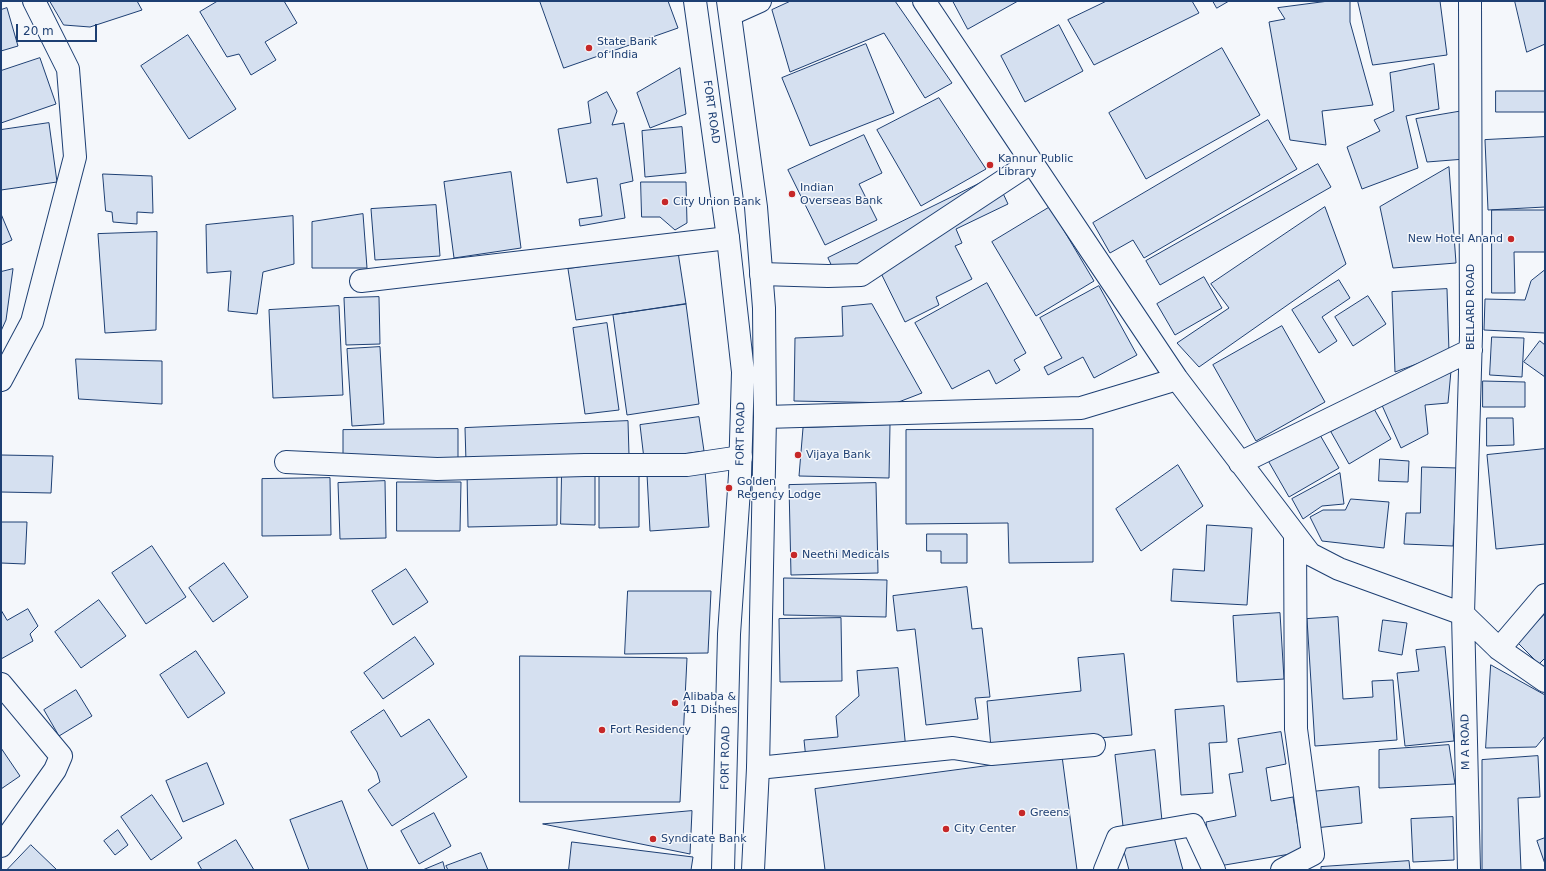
<!DOCTYPE html>
<html>
<head>
<meta charset="utf-8">
<style>
	body { margin:0 }
	#map { position:relative; width:1546px; height:871px; overflow:hidden; background:#f4f7fb; font-family:"DejaVu Sans",sans-serif }
	canvas { display:block }
	.frame { position:absolute; inset:0; border:2px solid #1d3f73; pointer-events:none }
	.scale { position:absolute; left:16px; top:24px; width:81px; height:18px; box-sizing:border-box; border:2px solid #1d3f73; border-top:0; padding-left:5px; font-size:12px; line-height:14px; white-space:nowrap; color:#1d3f73; -webkit-text-stroke:3px #f4f7fb; paint-order:stroke }
</style>
</head>
<body>
<div id="map">
<canvas width="1546" height="871"></canvas>
<div class="frame"></div>
<div class="scale">20 m</div>
</div>
<script>
const ctx = document.querySelector('canvas').getContext('2d');
ctx.lineJoin = 'round';
function paint(path, color) {
  ctx.fillStyle = color;
  ctx.fill(path, 'evenodd');
}
function trace(path, color, width, dash) {
  ctx.strokeStyle = color;
  ctx.lineWidth = width;
  ctx.lineCap = dash ? 'butt' : 'round';
  ctx.setLineDash(dash || []);
  ctx.stroke(path);
}
function drawText(font, color, halo, rows, align = 'center') {
  ctx.font = font + ' "DejaVu Sans",sans-serif';
  ctx.lineWidth = 3;
  ctx.setLineDash([]);
  ctx.textBaseline = 'middle';
  ctx.strokeStyle = halo;
  ctx.fillStyle = color;
  for (const [text, x, y, turn = 0] of rows) {
    ctx.save();
    ctx.translate(x, y);
    ctx.rotate((+turn || 0) * Math.PI / 180);
    ctx.textAlign = isNaN(turn) ? turn : align;
    if (halo) ctx.strokeText(text, 0, 0);
    ctx.fillText(text, 0, 0);
    ctx.restore();
  }
}
const building = new Path2D(`
	M50,1H137L142,10L90,27L64,25Z
	M218,1H284L297,23L265,42L276,60L251,75L239,54L227,57L200,12Z
	M540,1H668L678,28L564,68Z
	M791,1H895L952,83L925,98L884,33L790,72L772,10Z
	M953,1H1018L968,29Z
	M1107,1H1192L1199,13L1094,65L1068,20Z
	M1213,1H1229L1217,8Z
	M1329,1H1350V22L1373,105L1322,111L1326,145L1290,140L1269,22L1285,19L1278,8Z
	M1358,1H1440L1447,55L1373,65Z
	M1515,1H1545V44L1527,52Z
	M7,8L18,46L1,51V10Z
	M1059,25L1083,71L1025,102L1001,56Z
	M188,35L236,109L189,139L141,66Z
	M866,44L894,113L810,146L782,78Z
	M1222,48L1260,115L1146,179L1109,113Z
	M40,58L56,104L1,123V71Z
	M1434,64L1439,109L1406,116L1418,168L1362,189L1347,147L1380,131L1374,120L1394,111L1390,73Z
	M680,68L686,114L650,128L637,93Z
	M1496,91H1545V112H1496Z
	M607,92L617,111L612,125L624,123L633,181L620,184L625,218L580,226L579,219L602,216L597,178L567,183L558,129L591,123L588,102Z
	M939,98L986,169L921,206L877,130Z
	M1463,111L1465,159L1427,162L1416,119Z
	M1268,120L1297,169L1144,258L1133,240L1110,253L1093,223Z
	M49,123L57,182L1,190V130Z
	M682,127L686,173L645,177L642,131Z
	M864,135L882,173L859,184L877,220L825,245L788,170Z
	M1545,137V207L1488,210L1485,140Z
	M1318,164L1331,187L1160,285L1146,261Z
	M1449,167L1456,263L1393,268L1380,207Z
	M511,172L521,248L454,258L444,182Z
	M103,174L152,176L153,213L137,212V224L113,222L112,212L106,211Z
	M995,176L1008,204L956,229L962,243L955,246L972,279L936,297L939,305L905,322L874,259L837,277L828,258Z
	M641,182H686L687,223L675,230L660,217H642Z
	M436,205L440,256L375,260L371,209Z
	M1050,207L1094,281L1036,316L992,242Z
	M1325,207L1346,264L1199,367L1177,343L1229,308L1211,284Z
	M1492,210H1545V252H1514L1515,293H1492Z
	M1,214L12,240L1,245Z
	M363,214L367,268H312V222Z
	M293,216L294,264L263,272L257,314L228,311L231,271L207,273L206,225Z
	M157,232L156,330L105,333L98,234Z
	M678,252L686,304L576,320L568,269Z
	M13,269L6,320L1,331V272Z
	M1545,270V333L1484,330L1485,299L1525,300L1531,281Z
	M1204,277L1222,308L1175,335L1157,304Z
	M1339,280L1350,298L1322,317L1337,341L1319,353L1292,310Z
	M987,283L1026,353L1014,360L1020,370L996,384L989,370L952,389L915,323Z
	M1099,286L1137,355L1094,378L1083,357L1048,375L1044,367L1062,358L1040,318Z
	M1447,289L1449,352L1395,372L1392,292Z
	M1368,296L1386,324L1353,346L1335,317Z
	M379,297L380,344L346,345L344,298Z
	M686,304L699,404L627,415L613,315Z
	M872,304L922,393L896,403L794,401L795,338L843,336L842,307Z
	M339,306L343,395L273,398L269,310Z
	M607,323L619,410L585,414L573,328Z
	M1282,326L1325,402L1256,441L1213,365Z
	M1492,337L1524,338L1522,377L1490,375Z
	M1540,341L1545,345V377L1524,362Z
	M380,347L384,424L352,426L347,349Z
	M76,359L162,361V404L79,399Z
	M1451,371L1448,403L1425,405L1428,434L1401,448L1381,403Z
	M1483,381L1525,382V407H1483Z
	M1373,407L1391,439L1349,464L1331,432Z
	M699,417L704,451L644,459L640,425Z
	M1487,418H1513L1514,445L1487,446Z
	M628,421L629,455L466,462L465,428Z
	M890,425L889,478L799,476L803,428Z
	M1316,428L1339,468L1289,497L1266,457Z
	M458,429V461L343,462V430Z
	M1093,429V562L1009,563L1008,523L906,524V430Z
	M1545,449V544L1496,549L1487,455Z
	M1,455L53,456L51,493L1,492Z
	M1380,459L1409,461L1408,482L1379,481Z
	M1178,465L1203,506L1141,551L1116,509Z
	M1422,467L1458,468L1453,546L1404,544L1406,513H1420Z
	M557,470V525L468,527L467,472Z
	M705,470L709,527L650,531L647,474Z
	M562,472H595V525L561,524Z
	M1340,473L1344,504L1322,506L1303,519L1292,499Z
	M639,474V527L599,528V475Z
	M330,478L331,535L262,536V479Z
	M385,481L386,538L340,539L338,483Z
	M397,482H461L460,531H397Z
	M876,483L878,573L791,575L789,485Z
	M1351,499L1389,502L1384,548L1322,541L1310,517L1323,510H1345Z
	M1,522H27L25,564L1,563Z
	M1207,525L1252,528L1247,605L1171,601L1173,569L1204,571Z
	M927,534H967V563H941V551H927Z
	M152,546L186,597L146,624L112,573Z
	M224,563L248,597L213,622L189,588Z
	M406,569L428,602L393,625L372,591Z
	M784,578L887,580L886,617L784,615Z
	M967,587L972,629L982,628L990,697L975,698L978,719L926,725L915,629L897,631L893,596Z
	M628,591H711L708,653L625,654Z
	M99,600L126,636L81,668L55,632Z
	M28,609L38,626L30,634L33,641L1,659V610L7,620Z
	M1280,613L1284,679L1237,682L1233,616Z
	M1545,614V658L1539,664L1517,642Z
	M1338,617L1343,699L1373,697L1372,681L1393,680L1397,740L1315,746L1307,619Z
	M841,618L842,681L780,682L779,619Z
	M1383,620L1407,623L1402,655L1379,651Z
	M415,637L434,664L383,699L364,673Z
	M1445,647L1454,741L1405,746L1397,673L1419,671L1416,650Z
	M196,651L225,693L188,718L160,675Z
	M1124,654L1132,735L991,748L987,701L1081,691L1078,658Z
	M520,656L687,658L680,802H520Z
	M1491,665L1545,695V736L1536,747L1486,748Z
	M898,668L906,750L806,759L804,740L838,737L836,716L859,696L857,671Z
	M76,690L92,716L59,736L44,710Z
	M1224,706L1227,742L1209,743L1213,793L1181,795L1175,710Z
	M384,710L401,737L429,719L467,777L392,826L368,790L380,782L377,772L351,732Z
	M1281,732L1286,764L1266,768L1271,801L1293,797L1302,852L1213,867L1206,822L1236,816L1229,774L1243,772L1238,739Z
	M1449,745L1455,784L1379,788V750Z
	M1,748L20,776L1,789Z
	M1155,750L1162,821L1123,826L1115,755Z
	M1062,756L1077,870H825L815,789Z
	M1538,756L1540,797L1518,798L1521,870H1482V760Z
	M207,763L224,804L183,822L166,781Z
	M1359,787L1362,823L1315,828L1311,792Z
	M152,795L182,838L151,860L121,817Z
	M342,801L368,870H309L290,820Z
	M692,811L690,854L543,824Z
	M434,813L451,846L419,864L401,831Z
	M1453,817L1454,860L1413,862L1411,819Z
	M118,830L128,845L115,855L104,841Z
	M1173,834L1183,870H1129L1123,848Z
	M1545,838V864L1537,841Z
	M236,840L254,870H202L198,863Z
	M572,842L693,857L691,870H569Z
	M31,845L57,870H7Z
	M481,853L488,870H448L446,866Z
	M1409,861L1410,870H1321V867Z
	M443,862L445,870H423Z`);
paint(building, '#d5e0f0');
trace(building, '#1d3f73', 1);
const minor = new Path2D(`
	M924,1L1177,379L1310,554L1339,569L1463,614L1499,649L1545,681
	M731,14L760,1
	M761,274L828,276L861,275L1032,162
	M361,281L728,238
	M1,380L32,322L75,157L68,69L34,1
	M765,417L1081,408L1177,379
	M286,462L437,469L585,465H687L741,457
	M1240,463L1471,350
	M1499,649L1545,595
	M1,684L61,756L55,770L1,846
	M758,768L953,748L991,754L1094,745
	M1105,870L1118,838L1193,825L1214,870
	M1282,870L1313,854L1296,729L1295,536
	M1469,870L1463,614L1471,335L1470,1`);
const major = new Path2D(`
	M695,1L728,238L743,372L740,475L729,634L723,870
	M728,1L756,207L764,308L765,417L758,768L753,870`);
trace(minor, '#1d3f73', 24);
trace(major, '#1d3f73', 24);
trace(minor, '#f4f7fb', 22);
trace(major, '#f4f7fb', 22);
for (const [x, y, r, color] of [
	[589,48,4,"#c62828"],
	[990,165,4,"#c62828"],
	[792,194,4,"#c62828"],
	[665,202,4,"#c62828"],
	[1511,239,4,"#c62828"],
	[798,455,4,"#c62828"],
	[729,488,4,"#c62828"],
	[794,555,4,"#c62828"],
	[675,703,4,"#c62828"],
	[602,730,4,"#c62828"],
	[1022,813,4,"#c62828"],
	[946,829,4,"#c62828"],
	[653,839,4,"#c62828"]
]) {
  const dot = new Path2D();
  dot.arc(x, y, r, 0, 2 * Math.PI);
  ctx.fillStyle = color;
  ctx.fill(dot);
  trace(dot, '#f4f7fb', 1.5);
}
drawText('11px', '#1d3f73', '#f4f7fb', [
	["State Bank",597,42],
	["of India",597,55],
	["Kannur Public",998,159],
	["Library",998,172],
	["Indian",800,188],
	["Overseas Bank",800,201],
	["City Union Bank",673,202],
	["New Hotel Anand",1503,239,"right"],
	["Vijaya Bank",806,455],
	["Golden",737,482],
	["Regency Lodge",737,495],
	["Neethi Medicals",802,555],
	["Alibaba &",683,697],
	["41 Dishes",683,710],
	["Fort Residency",610,730],
	["Greens",1030,813],
	["City Center",954,829],
	["Syndicate Bank",661,839]
], 'left');
drawText('11px', '#1d3f73', '#f4f7fb', [
	["FORT ROAD",711,112,82],
	["BELLARD ROAD",1471,307,-90],
	["FORT ROAD",741,434,-89],
	["M A ROAD",1466,742,-91],
	["FORT ROAD",726,758,-89]
]);
</script>
</body>
</html>
